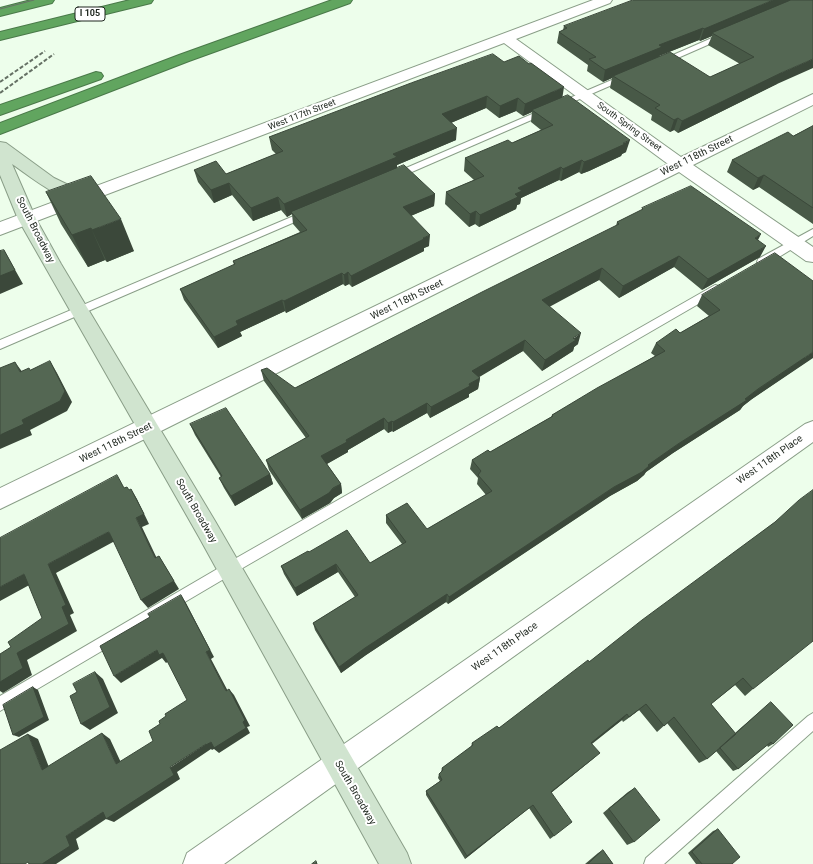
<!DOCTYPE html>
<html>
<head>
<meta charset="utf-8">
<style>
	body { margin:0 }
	canvas { display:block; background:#edfeeb }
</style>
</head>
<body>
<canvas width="813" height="864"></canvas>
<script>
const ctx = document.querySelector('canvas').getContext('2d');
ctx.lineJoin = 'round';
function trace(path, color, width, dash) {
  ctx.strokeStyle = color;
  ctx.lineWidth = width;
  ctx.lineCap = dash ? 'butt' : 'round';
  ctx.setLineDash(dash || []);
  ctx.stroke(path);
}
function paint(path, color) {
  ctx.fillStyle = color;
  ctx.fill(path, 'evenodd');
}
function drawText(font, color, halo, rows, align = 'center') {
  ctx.font = font + ' Roboto,sans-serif';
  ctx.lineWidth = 4;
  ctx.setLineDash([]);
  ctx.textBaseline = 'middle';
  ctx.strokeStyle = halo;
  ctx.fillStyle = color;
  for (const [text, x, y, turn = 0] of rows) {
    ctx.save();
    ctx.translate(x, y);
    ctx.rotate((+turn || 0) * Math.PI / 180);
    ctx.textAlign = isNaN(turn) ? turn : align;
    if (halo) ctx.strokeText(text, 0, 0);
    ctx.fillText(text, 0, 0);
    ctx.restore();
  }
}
const service = new Path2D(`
	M721,34H727L728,36L664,64H658L657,62Z
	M621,76H627L628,78L398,178L395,179L390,176L392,174Z
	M308,210L313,213L311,215L0,349V340Z
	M813,229V236L766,265H758L757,262L758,259Z
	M715,285L719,286L720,289L719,292L234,573L0,711V696L224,565Z
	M813,713V731L664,864H644L646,858L808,716Z`);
const minor = new Path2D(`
	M593,0H612L610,3L516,39L681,157L813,94V105L693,165L813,247V262L806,261L679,172L155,434L0,509V488L668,164L504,43L0,235V222Z
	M813,421V442L224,864H183L187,853L805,424Z`);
const secondary = new Path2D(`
	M0,142L6,143L54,178L87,194L90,198L87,202C68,207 28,175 12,164L36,219L61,264L215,521L407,853L411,864H379L199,537L18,219L0,175Z`);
const motorway = new Path2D(`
	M31,0H54L52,3L0,16V8Z
	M130,0H153L151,3L0,40V32Z
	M332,0H352L350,3L189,61L0,134V123L179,55Z
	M96,72L101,73L103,76L101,79L0,115V105Z`);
trace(service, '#8a9e88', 2);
trace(minor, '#8a9e88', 2);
trace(secondary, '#8a9e88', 2);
trace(motorway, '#4a7949', 2);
paint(service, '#fff');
paint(minor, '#fff');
paint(secondary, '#d0e4cf');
paint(motorway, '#61a55f');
trace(new Path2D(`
	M0,9L34,0`), '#667165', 1);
trace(new Path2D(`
	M0,82L45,51
	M0,93L54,54`), '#667165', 2, [4, 2]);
paint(new Path2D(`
	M813,0L777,84L678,133L674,130L670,132L651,120L652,115L610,88L612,78L603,82L587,71L588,65L557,43L559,32L563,30L564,26ZM712,36L708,45L740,64L710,77L659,56L699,40L700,41Z
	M504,62L562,97L626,152L622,154L621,156L589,171L581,174L579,172L561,181L559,180L521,198L520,204L517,205L516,209L479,227L475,224L469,227L445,204L446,192L474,180L464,171L465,158L512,143L541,130L531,122L532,112L523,116L516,111L499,118L486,108L451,123L456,140L397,165V168L435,194L434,206L411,216L429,246L424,248V251L352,287L349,284L345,286L343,284L286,313L285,311L240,332L242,336L218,348L184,300L180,289L234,265L233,261L300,232L293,224L292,214L287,217L281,210L253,221L232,195L214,203L198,182L194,170L226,174L276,154L272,150L269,137Z
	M813,126V224L759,187L753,190L727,172L732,160L793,136Z
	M46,192L134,251L107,262L105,260L88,267L61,224Z
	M642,208L758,240L760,257L702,290L674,267L619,298L599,280L549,306L578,344L574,347L573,351L542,371L523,351L478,377L480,378L478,389L469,394V397L430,418L427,413L393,432L392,431L388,433L384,429L348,450V452L327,464L341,484L342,493L334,498L330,503L302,519L269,470L266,460L306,438L264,381L261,370L295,388L616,226L617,222L642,210Z
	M702,295L809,360L752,399L743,406L740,410L673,453L646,472L644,475L637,481L610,496L448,604L446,602L366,655L341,673L315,630L313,623L355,597L338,572L297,596L284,574L281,566L309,552L370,563L402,544L386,523V515L427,529L486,495L477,484L478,478L470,469L472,460L490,452L551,417L552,415L655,356L651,353L656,343L680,333L709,316L697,306Z
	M190,424L270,474L273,484L235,506L224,488L219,478L221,477L195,435Z
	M775,522L753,689L745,696L735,685L711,704L735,733L766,706L771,702L773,744L768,747L767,745L738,769L733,771L716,751L707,759L699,763L667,723L657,732L639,710L623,722L622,720L592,744L594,758L551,793L554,836L550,839L529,808L465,859L426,795V791L440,781L438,778L439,774L441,772L442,768L471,747L472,743L499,728L589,662Z
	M635,788L634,842L627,845L603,813L628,792Z
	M718,829L732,864H696L688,853L713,831Z
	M603,850L613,864H585L598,853Z`), '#485947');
paint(new Path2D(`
	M773,0H796L712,33V36L700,41L704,29Z
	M703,28L699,40L659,56L658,59L613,76L612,78L603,82L605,70L659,45Z
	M813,59V68L777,84L678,133L682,121L783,72Z
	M564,87L562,100L532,110V112L523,116L525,104Z
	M487,96L486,108L441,127L442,114Z
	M518,98L516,111L499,118L500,106Z
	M678,118L674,130L670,132L674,120Z
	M457,128L456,140L397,165V170L291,212L292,214L287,217L284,204L393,154Z
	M630,140L626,152L622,154L621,156L589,171L581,174L584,162Z
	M582,160L579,172L561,181L563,169Z
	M561,167L559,180L521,198L520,204L517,205L516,209L479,227L480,215L515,194L518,188Z
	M764,175L759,187L753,190L758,178Z
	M229,183L232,195L214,203L211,190Z
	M435,194L434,206L403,219V207Z
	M278,197L281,210L253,221L251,208Z
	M476,211L475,224L469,227L470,214Z
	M121,219L134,251L107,262L92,230Z
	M91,228L105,260L88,267L72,235Z
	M761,234L755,246V238Z
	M430,235L429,246L424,248V251L352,287L351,276L423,238Z
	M766,246L760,257L702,290L708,279Z
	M4,250L23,284L0,294V276Z
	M679,256L674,267L619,298L623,286Z
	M602,268L599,280L540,312L542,300Z
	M348,272L349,284L345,286L344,275Z
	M342,273L343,284L286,313L284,301Z
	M282,300L285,311L240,332L242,336L218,348L214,337L236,321Z
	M581,333L578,344L574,347L573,351L542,371L545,360Z
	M525,340L523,351L471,382L472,371Z
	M813,352V358L752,399L743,406L740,410L673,453L646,472L644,475L637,481L610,496L448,604L449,597L648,465Z
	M50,361L57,373L72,402L67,411L30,430L32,435L0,449V435L22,420Z
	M15,362L23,373L20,372Z
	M480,378L478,389L469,394V397L430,418L431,407Z
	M427,403V413L393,432V422Z
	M384,418V429L348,450V452L323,466L321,456L346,440Z
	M392,421V431L388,433V423Z
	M270,474L273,484L235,506L231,496Z
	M341,484L342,493L334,498L330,503L302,519L300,510Z
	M131,489L137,499L149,524L142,527L161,567L155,558L136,518Z
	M109,532L116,542H113L56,573L74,613L70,615L77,631L27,660L32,675L3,693L0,691V682L17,653L62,607L48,564L106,533Z
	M159,556L179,589L148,608L141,600Z
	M336,564L338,572L297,596L295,588Z
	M24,574L33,583L0,601V587Z
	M447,594L446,602L366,655L341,673L339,667L365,648Z
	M181,595L186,603L214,657L211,659L231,697L226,691L206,652Z
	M157,650L163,653L170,660L166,663L162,658L121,683L114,676Z
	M95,672L103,679L118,713L90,730L81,724Z
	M33,687L38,690L49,720L19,737L13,735Z
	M229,689L234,695L250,726L247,727L250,733L219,753L214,749L212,750L211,749L177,772L180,779L114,822L106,819L76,839L79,849L56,864H42L66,836L206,744L211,742L243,722Z
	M646,704L639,710L623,722L629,717Z
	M627,714L622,720L586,748L591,743Z
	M102,733L110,739L124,769L116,764Z
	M28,734L38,739L52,775L42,770Z
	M600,753L594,758L547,796L551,792Z
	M533,805L529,808L465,859L467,856Z`), '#3b483a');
const building = new Path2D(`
	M633,0H773L704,29L703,28L659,45L662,47L605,70L589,59L596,57L559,32L567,28L564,26Z
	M791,0H813V59L783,72L682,121L678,118L674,120L655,108L660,105L613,76L670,52L710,77L754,57L712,33Z
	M493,54L504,62L519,56L529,64L531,63L564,87L525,104L518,98L500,106L487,96L442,114L457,128L393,154L397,157L284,204L278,197L251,208L229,183L211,190L194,170L216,161L226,174L283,151L269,137L411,83Z
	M568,95L630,140L623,143L625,144L592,159L584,162L582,160L563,169L561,167L518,188L522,191L515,194L518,197L480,215L476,211L470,214L446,192L484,176L465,158L508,140L512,143L553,125L532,110Z
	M813,126V208L764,175L758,178L732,160L788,132L793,136Z
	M404,165L435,194L403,207L430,235L423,238L424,239L351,276L348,272L344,275L342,273L284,301L282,300L236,321L238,325L214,337L180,289L235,264L233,261L307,230L291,212Z
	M91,176L121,219L92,230L91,228L72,235L46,192Z
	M691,186L761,234L755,238L766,246L708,279L679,256L623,286L602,268L542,300L581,333L573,338L576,340L545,360L525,340L472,371L480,378L469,384L470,386L431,407L427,403L393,422L392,421L388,423L384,418L346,440L347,442L321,456L341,484L333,488L329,493L300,510L266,460L309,436L261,370L267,368L295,388L482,292L619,224L617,222L643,209L642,208Z
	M4,250L15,270L0,276V251Z
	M775,253L813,281V352L758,389L745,399L747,400L678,444L648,465L649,466L642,472L614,487L449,597L447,594L365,648L339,667L313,623L358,595L336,564L295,588L281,566L308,551L309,552L347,530L370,563L406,542L386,515L407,503L427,529L492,491L478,475L481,471L472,460L488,450L490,452L553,416L552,415L597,388L665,351L656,343L676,329L680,333L720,310L702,295Z
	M50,361L65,391L60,401L22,420L24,424L0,435V368L15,362L20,372L29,368L30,370Z
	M226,408L270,474L231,496L219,478L222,476L190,424Z
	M117,475L124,488L127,487L129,490L131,489L144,514L136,518L155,558L159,556L174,581L141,600L109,532L106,533L48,564L66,605L62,607L69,624L17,653L23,668L0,682V654L11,647L8,642L42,618L24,574L0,587V538Z
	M813,490V641L753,689L743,678L711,704L736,734L707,759L674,717L664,726L646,704L629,717L627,714L591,743L600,753L551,792L572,822L554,836L533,805L467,856L426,791L442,780L439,774L443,770L442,768L473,745L472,743L497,726L499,728L588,660L589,662L642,620L775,522L799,500Z
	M181,595L210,650L206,652L226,691L229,689L245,720L243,722L246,728L214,748L211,742L206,745V744L170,767L174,775L106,819L103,812L66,836L70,846L42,864H29L28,862L25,864H0V750L28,734L42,770L102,733L116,764L153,741L149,731L160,724L159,721L166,716L165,714L187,700L163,653L159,655L157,650L114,676L100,646L150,617L148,614Z
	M95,672L110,707L81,724L70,696L77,692L73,684Z
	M33,687L44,717L13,735L3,705Z
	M771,702L793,725L773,744L771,742L738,769L720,748Z
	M635,788L660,820L634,842L609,809Z
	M718,829L740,857L732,864H702L692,852Z
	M603,850L613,864H588Z
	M316,861L317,864H312Z`);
paint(building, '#546753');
trace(building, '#3b483a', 1);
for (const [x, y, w] of [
	[90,14,30]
]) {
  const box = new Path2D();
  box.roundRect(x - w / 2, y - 7, w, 14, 3);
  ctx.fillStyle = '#fff';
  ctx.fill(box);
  trace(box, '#1f271f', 1);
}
drawText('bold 9px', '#1f271f', null, [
	["I 105",90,14]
]);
drawText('9px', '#1f271f', '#fff', [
	["West 117th Street",302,115,-21],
	["South Spring Street",629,127,36]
]);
drawText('10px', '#1f271f', '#fff', [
	["West 118th Street",697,156,-26],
	["South Broadway",35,230,63],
	["West 118th Street",407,300,-26],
	["West 118th Street",116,443,-26],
	["West 118th Place",770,460,-35],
	["South Broadway",196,511,60],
	["West 118th Place",505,647,-35],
	["South Broadway",355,793,60]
]);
</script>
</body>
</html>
